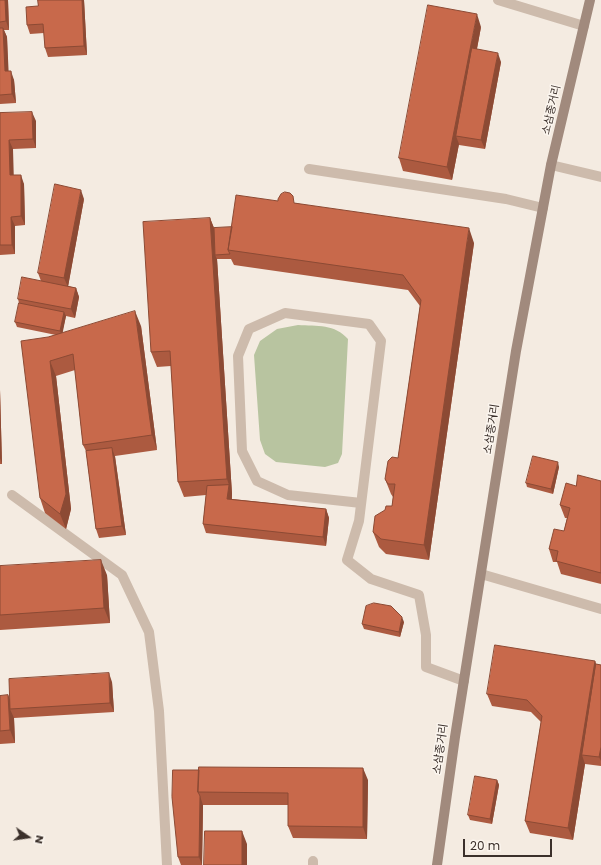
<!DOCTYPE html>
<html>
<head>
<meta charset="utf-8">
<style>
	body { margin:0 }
	#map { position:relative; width:601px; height:865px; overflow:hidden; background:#f4ebe1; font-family:Poppins,sans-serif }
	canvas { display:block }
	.north { position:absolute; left:8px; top:817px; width:40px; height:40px; -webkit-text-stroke:3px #fbf5ee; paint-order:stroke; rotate:103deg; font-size:11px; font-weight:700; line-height:16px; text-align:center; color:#3b302b }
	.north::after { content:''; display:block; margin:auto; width:14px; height:18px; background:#3b302b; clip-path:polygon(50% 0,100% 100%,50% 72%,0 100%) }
	.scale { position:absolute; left:463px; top:839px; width:89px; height:18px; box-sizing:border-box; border:2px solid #3b302b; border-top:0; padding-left:5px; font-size:12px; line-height:14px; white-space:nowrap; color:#3b302b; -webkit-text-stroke:3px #fbf5ee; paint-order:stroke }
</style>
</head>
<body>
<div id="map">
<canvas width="601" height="865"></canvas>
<div class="north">N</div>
<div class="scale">20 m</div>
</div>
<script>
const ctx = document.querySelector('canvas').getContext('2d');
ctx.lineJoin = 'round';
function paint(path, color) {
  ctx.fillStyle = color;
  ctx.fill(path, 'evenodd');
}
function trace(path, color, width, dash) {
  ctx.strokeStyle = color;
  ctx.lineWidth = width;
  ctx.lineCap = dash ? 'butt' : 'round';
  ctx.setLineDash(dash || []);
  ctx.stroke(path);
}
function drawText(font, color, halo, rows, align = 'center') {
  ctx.font = font + ' Poppins,"Noto Sans KR",sans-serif';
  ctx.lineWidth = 3;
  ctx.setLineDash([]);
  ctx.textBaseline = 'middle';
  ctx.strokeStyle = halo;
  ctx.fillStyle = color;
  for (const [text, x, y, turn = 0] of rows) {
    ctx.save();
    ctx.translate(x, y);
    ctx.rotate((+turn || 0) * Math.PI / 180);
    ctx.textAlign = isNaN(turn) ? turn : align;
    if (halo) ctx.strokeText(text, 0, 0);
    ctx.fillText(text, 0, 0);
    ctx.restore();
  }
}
paint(new Path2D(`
	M298,325C317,326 335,324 348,339L342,454L338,463L325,467L276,462L265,454L260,440L254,355L260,341L277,329Z`), '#b8c4a0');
trace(new Path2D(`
	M309,169L506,199L543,208
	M361,503L288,495L257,481L242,451L238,356L249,329L285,313L369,324L381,341L359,521L347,560L371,579L419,595L426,635V667L464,681
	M313,861V865`), '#cdbbac', 10);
trace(new Path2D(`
	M498,0L584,26
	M551,165L601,177
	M12,495L122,575L149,632L159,711L167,865
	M481,574L601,609`), '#cdbbac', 10);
trace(new Path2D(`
	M437,865L455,737L516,351L551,165L590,0`), '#a18a7d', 10);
paint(new Path2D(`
	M0,0H8L9,30H4L7,37L8,71L14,80L16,103L0,104Z
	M84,0L87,55L48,57L45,48L44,33L30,34L27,25Z
	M481,27L477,49L501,62L485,149L459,145V144L452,180L403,171L399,158Z
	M0,113L36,121V148L13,149V175L24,184L25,225L15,226V254L0,255Z
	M84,199L68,286L76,288L79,297L75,318L66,316L62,333L141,326L157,450L115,456L126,535L99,538L96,529L86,451L83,445L75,370L56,376L71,509L66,529L45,513L40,498L48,337L56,335L17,327L15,322L19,303L18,299L41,281L38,273Z
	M296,203L474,243L429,560L386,554L379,547L373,532L392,506L393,497L391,494L385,479L398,458L420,306L408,290L234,265L231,259H217L232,494V499L326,509L329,518L326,546L206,533L203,524L206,495L184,497L178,482L171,366L157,367L151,352L210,218L214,228L232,227Z
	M0,390L2,464H0Z
	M559,467L553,494L527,487L526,483Z
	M601,481V584L561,574L557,562H553L549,549L564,531L567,518H565L560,505L576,486Z
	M0,566L107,575L110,623L0,630Z
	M404,622L400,637L364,629L362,624Z
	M595,661L596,664L601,665V766L585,764L573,840L530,833L525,821L541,722L531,712L492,706L487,694Z
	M112,682L114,712L14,718L15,743L0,744V696L8,695L10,699Z
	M173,770L368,780L367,839L293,838L288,826V805H203L202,865H181L178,857Z
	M497,780L499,785L492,824L470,820L468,815Z`), '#ac5a40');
paint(new Path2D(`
	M5,0H8L9,30L6,21Z
	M82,0H84L87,55L84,46Z
	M477,14L481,27L460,137L456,136L459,144L452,180L447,167Z
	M3,28L7,37L9,80L5,71Z
	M498,53L501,62L485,149L481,140Z
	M11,71L14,80L16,103L12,94Z
	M32,112L36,121V148L33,139Z
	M9,140L13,149L14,184L10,175Z
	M21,175L24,184L25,225L21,216Z
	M81,190L84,199L68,287L64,278Z
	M11,217L15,226V254L12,245Z
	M210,218L216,233L215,255L217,259L232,494L231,508L227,499L229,485L227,479Z
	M469,228L474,243L429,560L424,545Z
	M76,288L79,297L75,318L71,309Z
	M135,311L141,326L157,450L152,435Z
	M64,312L66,316L62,336L60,331Z
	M50,361L56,376L71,509L66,529L60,514Z
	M0,390L2,464L0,458Z
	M112,448L115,457L126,535L122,526Z
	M558,462L559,467L553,494L551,489Z
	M326,509L329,518L326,546L323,537Z
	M101,560L107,575L110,623L104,608Z
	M402,617L404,622L400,637L399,632Z
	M595,661L599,673L582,755L585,764L573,840L568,828Z
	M109,673L112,682L114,712L110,703Z
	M8,695L13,708L10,709L14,718L15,743L10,730Z
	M601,747V761L599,757Z
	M363,768L368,780L367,839L363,827Z
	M497,780L499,785L492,824L490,819Z
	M200,796L203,805L202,865L199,857Z
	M242,831L247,844V865H242Z`), '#8c4a34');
const building = new Path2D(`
	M0,0H5L6,21L0,22Z
	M38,0H82L84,46L45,48L43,24L27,25L26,7L38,6Z
	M428,5L477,14L447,167L399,158Z
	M0,28H3L5,71H11L12,94L0,95Z
	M472,48L498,53L481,140L456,136Z
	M32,112L33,139L9,140L10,175H21V216L11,217L12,245H0V113Z
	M55,184L81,190L64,278L38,273Z
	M285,192L290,193L293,196L294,203L469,228L424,545L381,539L373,532L375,516L385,510L386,506H392L395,484H388L385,479L388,461L392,457L398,458L421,300L403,275L228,250L236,195L278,201V199L281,194Z
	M210,218L227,479L178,482L170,351L151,352L143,222Z
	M232,227L228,250L230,254L215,255L214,228Z
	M22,277L76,288L71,309L18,299Z
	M19,303L64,312L60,331L15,322Z
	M135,311L152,435L83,445L73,354L50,361L66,494L60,514L40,498L21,341L48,337Z
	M112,448L122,526L96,529L86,451Z
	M533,456L558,462L551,489L526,483Z
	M578,475L601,481V573L556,561L558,551L549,549L554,529L564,531L570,508L560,505L566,483L576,486Z
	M229,485L227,499L326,509L323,537L203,524L207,486Z
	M101,560L104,608L0,615V566Z
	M374,603L391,606L402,617L399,632L362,624L366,606Z
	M495,645L595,661L568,828L525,821L542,716L527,700L487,694Z
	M596,664L601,665V747L599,757L582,755Z
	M109,673L110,703L10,709L9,679Z
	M8,695L10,730L0,731V696Z
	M199,767L363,768V827L288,826V793L198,792Z
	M173,770H199L198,792L200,796L199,857H178L172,797Z
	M475,776L497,780L490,819L468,815Z
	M205,831H242V865H204Z`);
paint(building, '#c8694b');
trace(building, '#8c4a34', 1);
drawText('11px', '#3b302b', '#fbf5ee', [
	["소삼종거리",552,110,-77],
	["소삼종거리",492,429,-81],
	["소삼종거리",441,749,-82]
]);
</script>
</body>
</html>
